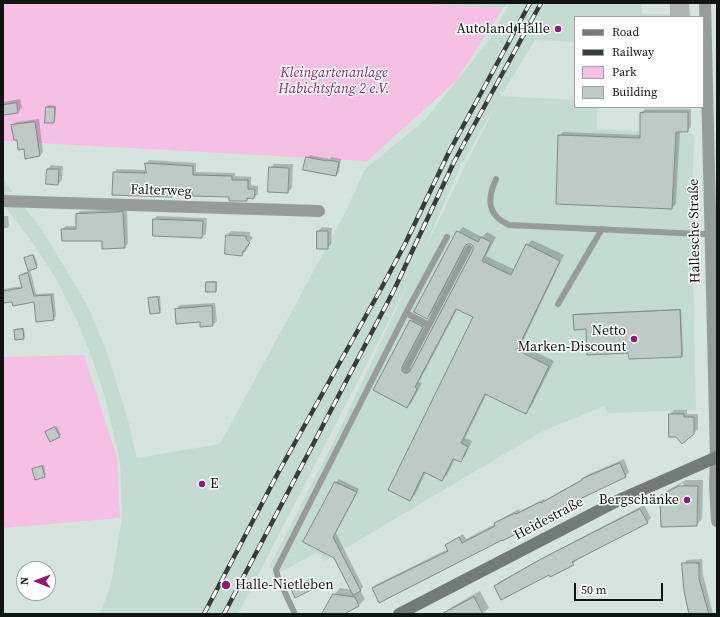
<!DOCTYPE html>
<html>
<head>
<meta charset="utf-8">
<style>
	body { margin:0 }
	#map { position:relative; width:720px; height:617px; overflow:hidden; background:#d6e4df; font-family:"Source Serif 4",serif }
	canvas { display:block }
	.frame { position:absolute; inset:0; border:4px solid #101514; pointer-events:none }
	.legend { position:absolute; left:574px; top:16px; width:130px; height:92px; box-sizing:border-box; background:#fff; border:1px solid #9fa1a1; margin:0; padding:5px 7px; list-style:none; font-size:12px; color:#101514 }
	.legend li { display:flex; align-items:center; gap:8px; height:20px }
	.legend b { width:20px; border:1px solid #9fa1a1 }
	.north { position:absolute; left:16px; top:561px; width:40px; height:40px; box-sizing:border-box; background:#fff; border:1px solid #9fa1a1; border-radius:50%; rotate:271deg; font-size:11px; font-weight:700; line-height:16px; text-align:center; color:#101514 }
	.north::after { content:''; display:block; margin:auto; width:14px; height:18px; background:#911876; clip-path:polygon(50% 0,100% 100%,50% 72%,0 100%) }
	.scale { position:absolute; left:574px; top:583px; width:89px; height:18px; box-sizing:border-box; border:2px solid #101514; border-top:0; padding-left:5px; font-size:12px; line-height:14px; white-space:nowrap; color:#101514; -webkit-text-stroke:3px #fff; paint-order:stroke }
</style>
</head>
<body>
<div id="map">
<canvas width="720" height="617"></canvas>
<div class="frame"></div>
<ul class="legend">
<li><b style="height:5px;background:#727b78"></b>Road</li>
<li><b style="height:5px;background:#363d3b"></b>Railway</li>
<li><b style="height:11px;background:#f5c0e3"></b>Park</li>
<li><b style="height:11px;background:#bdcac5"></b>Building</li>
</ul>
<div class="north">N</div>
<div class="scale">50 m</div>
</div>
<script>
const ctx = document.querySelector('canvas').getContext('2d');
ctx.lineJoin = 'round';
function paint(path, color) {
  ctx.fillStyle = color;
  ctx.fill(path, 'evenodd');
}
function trace(path, color, width, dash) {
  ctx.strokeStyle = color;
  ctx.lineWidth = width;
  ctx.lineCap = dash ? 'butt' : 'round';
  ctx.setLineDash(dash || []);
  ctx.stroke(path);
}
function drawText(font, color, halo, rows, align = 'center') {
  ctx.font = font + ' "Source Serif 4",serif';
  ctx.lineWidth = 3;
  ctx.setLineDash([]);
  ctx.textBaseline = 'middle';
  ctx.strokeStyle = halo;
  ctx.fillStyle = color;
  for (const [text, x, y, turn = 0] of rows) {
    ctx.save();
    ctx.translate(x, y);
    ctx.rotate((+turn || 0) * Math.PI / 180);
    ctx.textAlign = isNaN(turn) ? turn : align;
    if (halo) ctx.strokeText(text, 0, 0);
    ctx.fillText(text, 0, 0);
    ctx.restore();
  }
}
paint(new Path2D(`
	M408,3H510L503,8Z
	M510,3H642V14H669V17H575V42L535,40L501,96L575,100V107H597V129L694,134L692,223L696,410L608,413L604,406L543,431L324,561L317,552L281,572L269,567L334,441L413,274L238,614H100L111,584L122,518L120,461L104,394L92,358L78,323L55,277L32,242L5,207H9L3,199V180L13,192H6L17,207L24,208L37,222L64,266L87,305L106,349L128,420L137,458L220,444L346,211L365,169L425,120L490,39ZM496,105L462,172L423,253L459,169Z`), '#c4dbd2');
paint(new Path2D(`
	M3,3H408L503,8L456,81L367,161L3,141Z
	M84,355L117,458L120,518L3,528V357Z`), '#f5c0e3');
paint(new Path2D(`
	M670,3H689L690,17H670Z
	M20,99L22,108L18,112L3,114V102Z
	M49,105L56,106L55,121L53,122L47,107Z
	M645,109H691V127L687,131H680L676,204L672,208L559,136L563,132L641,135V113Z
	M39,119L43,152L40,155L25,148L18,139L13,125L16,122Z
	M310,155L330,159L331,157L341,159L339,172L336,175L307,158Z
	M149,160L196,163V172L235,173V176L251,177V185L258,186V194L254,198L250,197L247,200L193,190H175V193L172,196L114,173L117,169L146,170V164Z
	M274,164H293L292,188L288,192L270,168Z
	M51,165L63,166L62,180L58,184L48,169Z
	M127,209L128,244L124,247L103,240L62,229L66,226H77V214L80,211Z
	M3,216H8L9,226L7,228H3Z
	M157,216L207,218L206,234L202,237L154,220Z
	M322,227L332,228L331,244L327,248L318,231Z
	M463,227L482,237L487,232L496,237L486,256L515,270L527,245L532,240L564,255L521,345L554,361L531,407L526,412L487,393L465,438L472,441L465,456L460,461L455,459L447,475L442,480L426,472L415,495L410,500L475,316L458,308L419,382L422,383L412,402L407,407L375,390L411,321L416,316L427,322L407,361V366L410,368H413L474,250V245L471,243H468L432,313L427,318L458,232Z
	M231,231L250,232V235L253,238L249,242V246L242,255L227,235Z
	M34,254L38,265L30,269L36,294L54,293L56,316L53,319L35,301L13,300L3,302V289L23,286L20,276L23,273L29,271L25,259Z
	M209,281H217V290L215,291L207,283Z
	M160,296L161,311L159,312L149,299L151,297Z
	M215,303L217,321L213,325L200,321L176,309L180,305Z
	M681,309L683,354L682,356L629,352L587,328L574,315L576,314Z
	M24,328L25,336L23,338L15,331L17,329Z
	M674,410H687V414H698V429L694,433L670,414Z
	M57,426L61,435L51,441L46,432Z
	M624,459L629,472L626,476L527,525L523,529L373,588L377,584L448,549L446,545L450,542L463,534L466,539L495,524L499,520L519,509L520,511L544,499L545,500L584,478L587,475Z
	M44,465L46,475L36,479L33,469Z
	M339,479L359,489L336,533L363,587L359,592H361L365,599L359,605L341,614H325L334,595L340,588L352,590L334,557L305,542L336,482Z
	M686,480H703L702,519L696,525L661,497L668,490ZM683,483L684,485L666,494V492Z
	M644,505L651,518L647,522L576,559L577,560L573,564L495,586L499,582L546,556Z
	M702,559L703,575L713,614H690L683,564L687,560Z
	M310,580L314,587L312,588H294Z
	M480,591L489,608L482,614H444L450,608Z`), '#0003');
const building = new Path2D(`
	M17,103L18,113L3,115V105Z
	M46,107H55L54,123H45Z
	M646,112H688V132H676L672,209L556,204L558,135L640,138V113Z
	M35,122L40,156L25,159L24,149L18,150L17,140H14L11,125Z
	M306,157L327,161V160L339,162L336,176L303,170Z
	M145,163L193,166V175L232,176V180H248V189H255L254,199L247,198V201H229V197L192,196V191H172V197L112,195L113,172L146,173Z
	M269,167L289,168L288,193L268,192Z
	M47,169H59L58,185L46,184Z
	M123,212L125,248L102,249V241H62L61,229H76V214Z
	M153,219L203,221L202,238L153,236Z
	M317,231H328V249H317Z
	M457,231L478,242L481,237L491,242L482,261L511,275L526,244L560,261L517,350L549,366L526,414L485,394L461,443L468,447L461,462L453,459L442,481L424,472L410,501L388,490L473,317L456,309L415,387L417,389L407,408L373,390L410,320L423,327L402,367V371L404,373H408L410,371L473,250V246L471,244H467L465,246L427,319L414,312Z
	M226,235L246,236V239L250,243L246,247L245,251H243L242,256L225,254Z
	M33,255L37,268L28,271L24,258Z
	M28,273L34,296L51,295L54,320L36,322L34,302L13,306L12,302L3,303V291L22,288L19,276Z
	M206,282H216V292H206Z
	M158,297L160,313L150,314L148,298Z
	M212,306L213,326L200,327V322L176,324L175,309Z
	M680,310L682,357L629,359L628,353L587,355L586,329L574,330L573,315Z
	M23,329L24,339L15,340L14,330Z
	M669,414H684V417H694V434L682,444L676,437H669Z
	M55,427L60,437L50,442L45,432Z
	M620,463L626,477L584,497L563,508L523,528L524,530L502,541V540L379,603L372,588L448,551L445,545L459,537L462,543L495,526L494,523L515,513L516,514L540,502L541,503L582,480V479Z
	M42,466L45,477L35,480L32,469Z
	M335,482L357,492L333,537L361,591L353,595L334,558L303,542Z
	M679,486H698L697,526L661,527L660,496Z
	M640,509L648,523L572,562L574,565L550,577L549,575L501,600L494,586L541,559Z
	M682,563H699V579L709,614H689L684,591Z
	M309,580L313,589L295,598L291,589Z
	M333,594L355,597L359,606L344,614H322Z
	M474,597L483,614H442Z`);
paint(building, '#bdcac5');
trace(building, '#7d8a85', 1);
trace(new Path2D(`
	M496,179C487,199 487,215 509,225L700,234H711
	M558,304L602,229
	M406,313L429,325
	M406,369L469,248
	M295,614L278,578L276,570L407,311L447,237`), '#969c9a', 6);
trace(new Path2D(`
	M3,201L319,211`), '#969c9a', 12);
trace(new Path2D(`
	M705,3L716,458L715,485L717,521`), '#969c9a', 12);
trace(new Path2D(`
	M399,614L619,500L717,457`), '#727b78', 12);
const rail = new Path2D(`
	M204,614L278,473L382,287L405,244L449,152L530,3
	M224,614L394,290L454,162L541,3`);
trace(rail, '#363d3b', 4.5);
trace(rail, '#fff', 3, [9]);
for (const [x, y, r, color] of [
	[558,29,4,"#911876"],
	[634,339,4,"#911876"],
	[202,484,4,"#911876"],
	[687,500,4,"#911876"],
	[226,585,5,"#911876"]
]) {
  const dot = new Path2D();
  dot.arc(x, y, r, 0, 2 * Math.PI);
  ctx.fillStyle = color;
  ctx.fill(dot);
  trace(dot, '#fff', 1.5);
}
drawText('14px', '#101514', '#fff', [
	["Autoland Halle",550,29],
	["Netto",626,331],
	["Marken-Discount",626,347],
	["E",210,484,"left"],
	["Bergschänke",679,500],
	["Halle-Nietleben",235,585,"left"]
], 'right');
drawText('italic 14px', '#81286b', '#fff', [
	["Kleingartenanlage",334,73],
	["Habichtsfang 2 e.V.",334,89]
]);
drawText('14px', '#101514', '#fff', [
	["Falterweg",161,191,2],
	["Hallesche Straße",695,231,-91],
	["Heidestraße",549,519,-28]
]);
</script>
</body>
</html>
